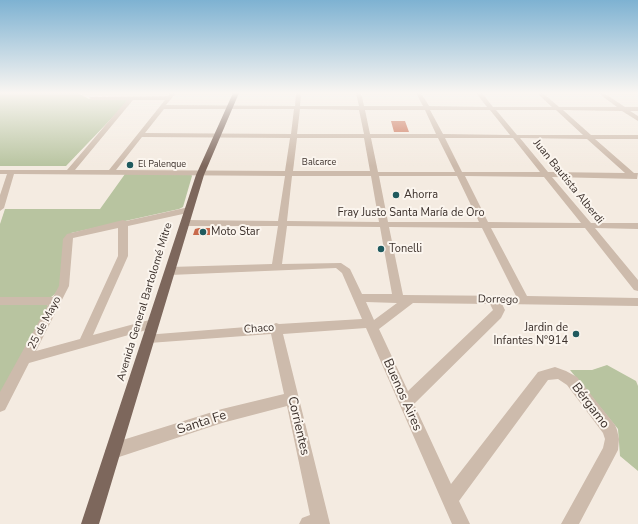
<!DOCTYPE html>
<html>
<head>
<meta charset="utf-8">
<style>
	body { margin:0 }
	canvas { display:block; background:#f4ebe1 }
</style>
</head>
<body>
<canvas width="638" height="524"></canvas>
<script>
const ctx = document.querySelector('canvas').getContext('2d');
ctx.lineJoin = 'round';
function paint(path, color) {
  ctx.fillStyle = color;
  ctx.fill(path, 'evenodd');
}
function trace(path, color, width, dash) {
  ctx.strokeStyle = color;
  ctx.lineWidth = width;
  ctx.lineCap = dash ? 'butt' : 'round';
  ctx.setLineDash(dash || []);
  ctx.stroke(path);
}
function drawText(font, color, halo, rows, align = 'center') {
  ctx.font = font + ' "Nunito Sans",sans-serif';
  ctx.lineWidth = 4;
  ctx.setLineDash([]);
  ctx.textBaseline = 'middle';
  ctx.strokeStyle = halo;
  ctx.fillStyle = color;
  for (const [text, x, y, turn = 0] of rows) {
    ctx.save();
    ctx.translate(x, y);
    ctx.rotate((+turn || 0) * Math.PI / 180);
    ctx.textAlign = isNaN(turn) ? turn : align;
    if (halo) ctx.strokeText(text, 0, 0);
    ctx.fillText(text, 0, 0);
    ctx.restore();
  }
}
paint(new Path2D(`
	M0,93H78L89,99H130L66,166H0Z
	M125,174H191L192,176L183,207L179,209L71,233C68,250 66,292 49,298L0,299V224L5,209H100Z
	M0,303L47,305L49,306L0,396Z
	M607,365L636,381L638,386V471L620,456L618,429L570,370H592Z`), '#b8c4a0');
paint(new Path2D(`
	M391,121H405L409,132H394Z
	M199,228H212L210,235H193L195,229Z`), '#c8694b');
paint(new Path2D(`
	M170,93H176L166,105L295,106L296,93H301L300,106H359L356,93H361L364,106H423L416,93H421L429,106L487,107L476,93H482L493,107H552L537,93H543L559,107H617L598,93H604L625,107H638V111H630L638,116V121L622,111L563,110L591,135H638V139H595L634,173H638L637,179L552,177L591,223H638V229L595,228L638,280V291L634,290L585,228H491L527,296L638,298V306L502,304L505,310L501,318L414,404L451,484L538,372L555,367L566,371L577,377L615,425L617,430L619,439L618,450L579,524H561L603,448L605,439L603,433L567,385L558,379L548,380L459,501L470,524H452L366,328L283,334L330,524H299L302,518L310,515L287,406L222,423L113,459L108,456L105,451L108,446L113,443L222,409L284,394L271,334L149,343L145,341L143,338L145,335L272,325L276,323L279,324L362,319L342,273L336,268L170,275L165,271L170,267L272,264L278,226H185L181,223L185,220L278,221L285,176L14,174L4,208L0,211V195L7,174H0V170H67L127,100H92L89,98L90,97L168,96ZM133,100H165L109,170H75ZM164,109H294L291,134L145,133ZM300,109L359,110L364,134H297ZM365,110H425L436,134H370ZM430,110H490L510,135L443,134ZM496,110H556L583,135H517ZM142,137L290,138L285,171L116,170ZM297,138H364L370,171H293ZM371,138H438L455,172H378ZM445,138H513L540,172H462ZM520,138L587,139L625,173L548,172ZM292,176H371L379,222L287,221ZM379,176H457L479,222H388ZM465,176L544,177L581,223L488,222ZM287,226L380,227L392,294H362L350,269L341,263L282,264ZM389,227L482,228L516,296L403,295ZM366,302L397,303L374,320ZM413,303L490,304L493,310L408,391L379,329Z
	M189,207L192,208L193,210L192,212L128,226V256L93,335L153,319L157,321L159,324L157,327L29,363L5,410L0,412V392L48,305H0V297H53L59,286L63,239L67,234L123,220L126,221ZM118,228V256L80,339L36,351L69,286L73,238Z`), '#cdbbac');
paint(new Path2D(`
	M233,93H239L204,175L99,524H81L196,175Z`), '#7d675c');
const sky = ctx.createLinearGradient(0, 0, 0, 166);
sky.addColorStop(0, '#7eb2d2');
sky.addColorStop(0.56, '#faf6f2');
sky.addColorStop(1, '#faf6f200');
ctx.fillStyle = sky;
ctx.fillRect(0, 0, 638, 166);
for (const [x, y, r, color] of [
	[130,165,4,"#1f5a5e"],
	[396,195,4,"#1f5a5e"],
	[203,232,4,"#1f5a5e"],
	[381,249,4,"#1f5a5e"],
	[576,334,4,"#1f5a5e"]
]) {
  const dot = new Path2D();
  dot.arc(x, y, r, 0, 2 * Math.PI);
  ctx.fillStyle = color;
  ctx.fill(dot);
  trace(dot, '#fbf5ee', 1.5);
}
drawText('9px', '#3b302b', '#fbf5ee', [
	["Balcarce",319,163]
]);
drawText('9px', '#3b302b', '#fbf5ee', [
	["El Palenque",138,165]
], 'left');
drawText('11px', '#3b302b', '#fbf5ee', [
	["Juan Bautista Alberdi",568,182,51],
	["Fray Justo Santa María de Oro",411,213],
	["Dorrego",498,300,1],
	["Avenida General Bartolomé Mitre",145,302,-73],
	["25 de Mayo",45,323,-62],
	["Chaco",259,329,-4]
]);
drawText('11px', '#3b302b', '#fbf5ee', [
	["Ahorra",404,195],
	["Moto Star",211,232],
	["Tonelli",389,249],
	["Jardin de",568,328,"right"],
	["Infantes N°914",568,341,"right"]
], 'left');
drawText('13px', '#3b302b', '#fbf5ee', [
	["Buenos Aires",402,395,66],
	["Bérgamo",590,406,53],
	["Santa Fe",202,423,-18],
	["Corrientes",298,426,77]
]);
</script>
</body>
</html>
